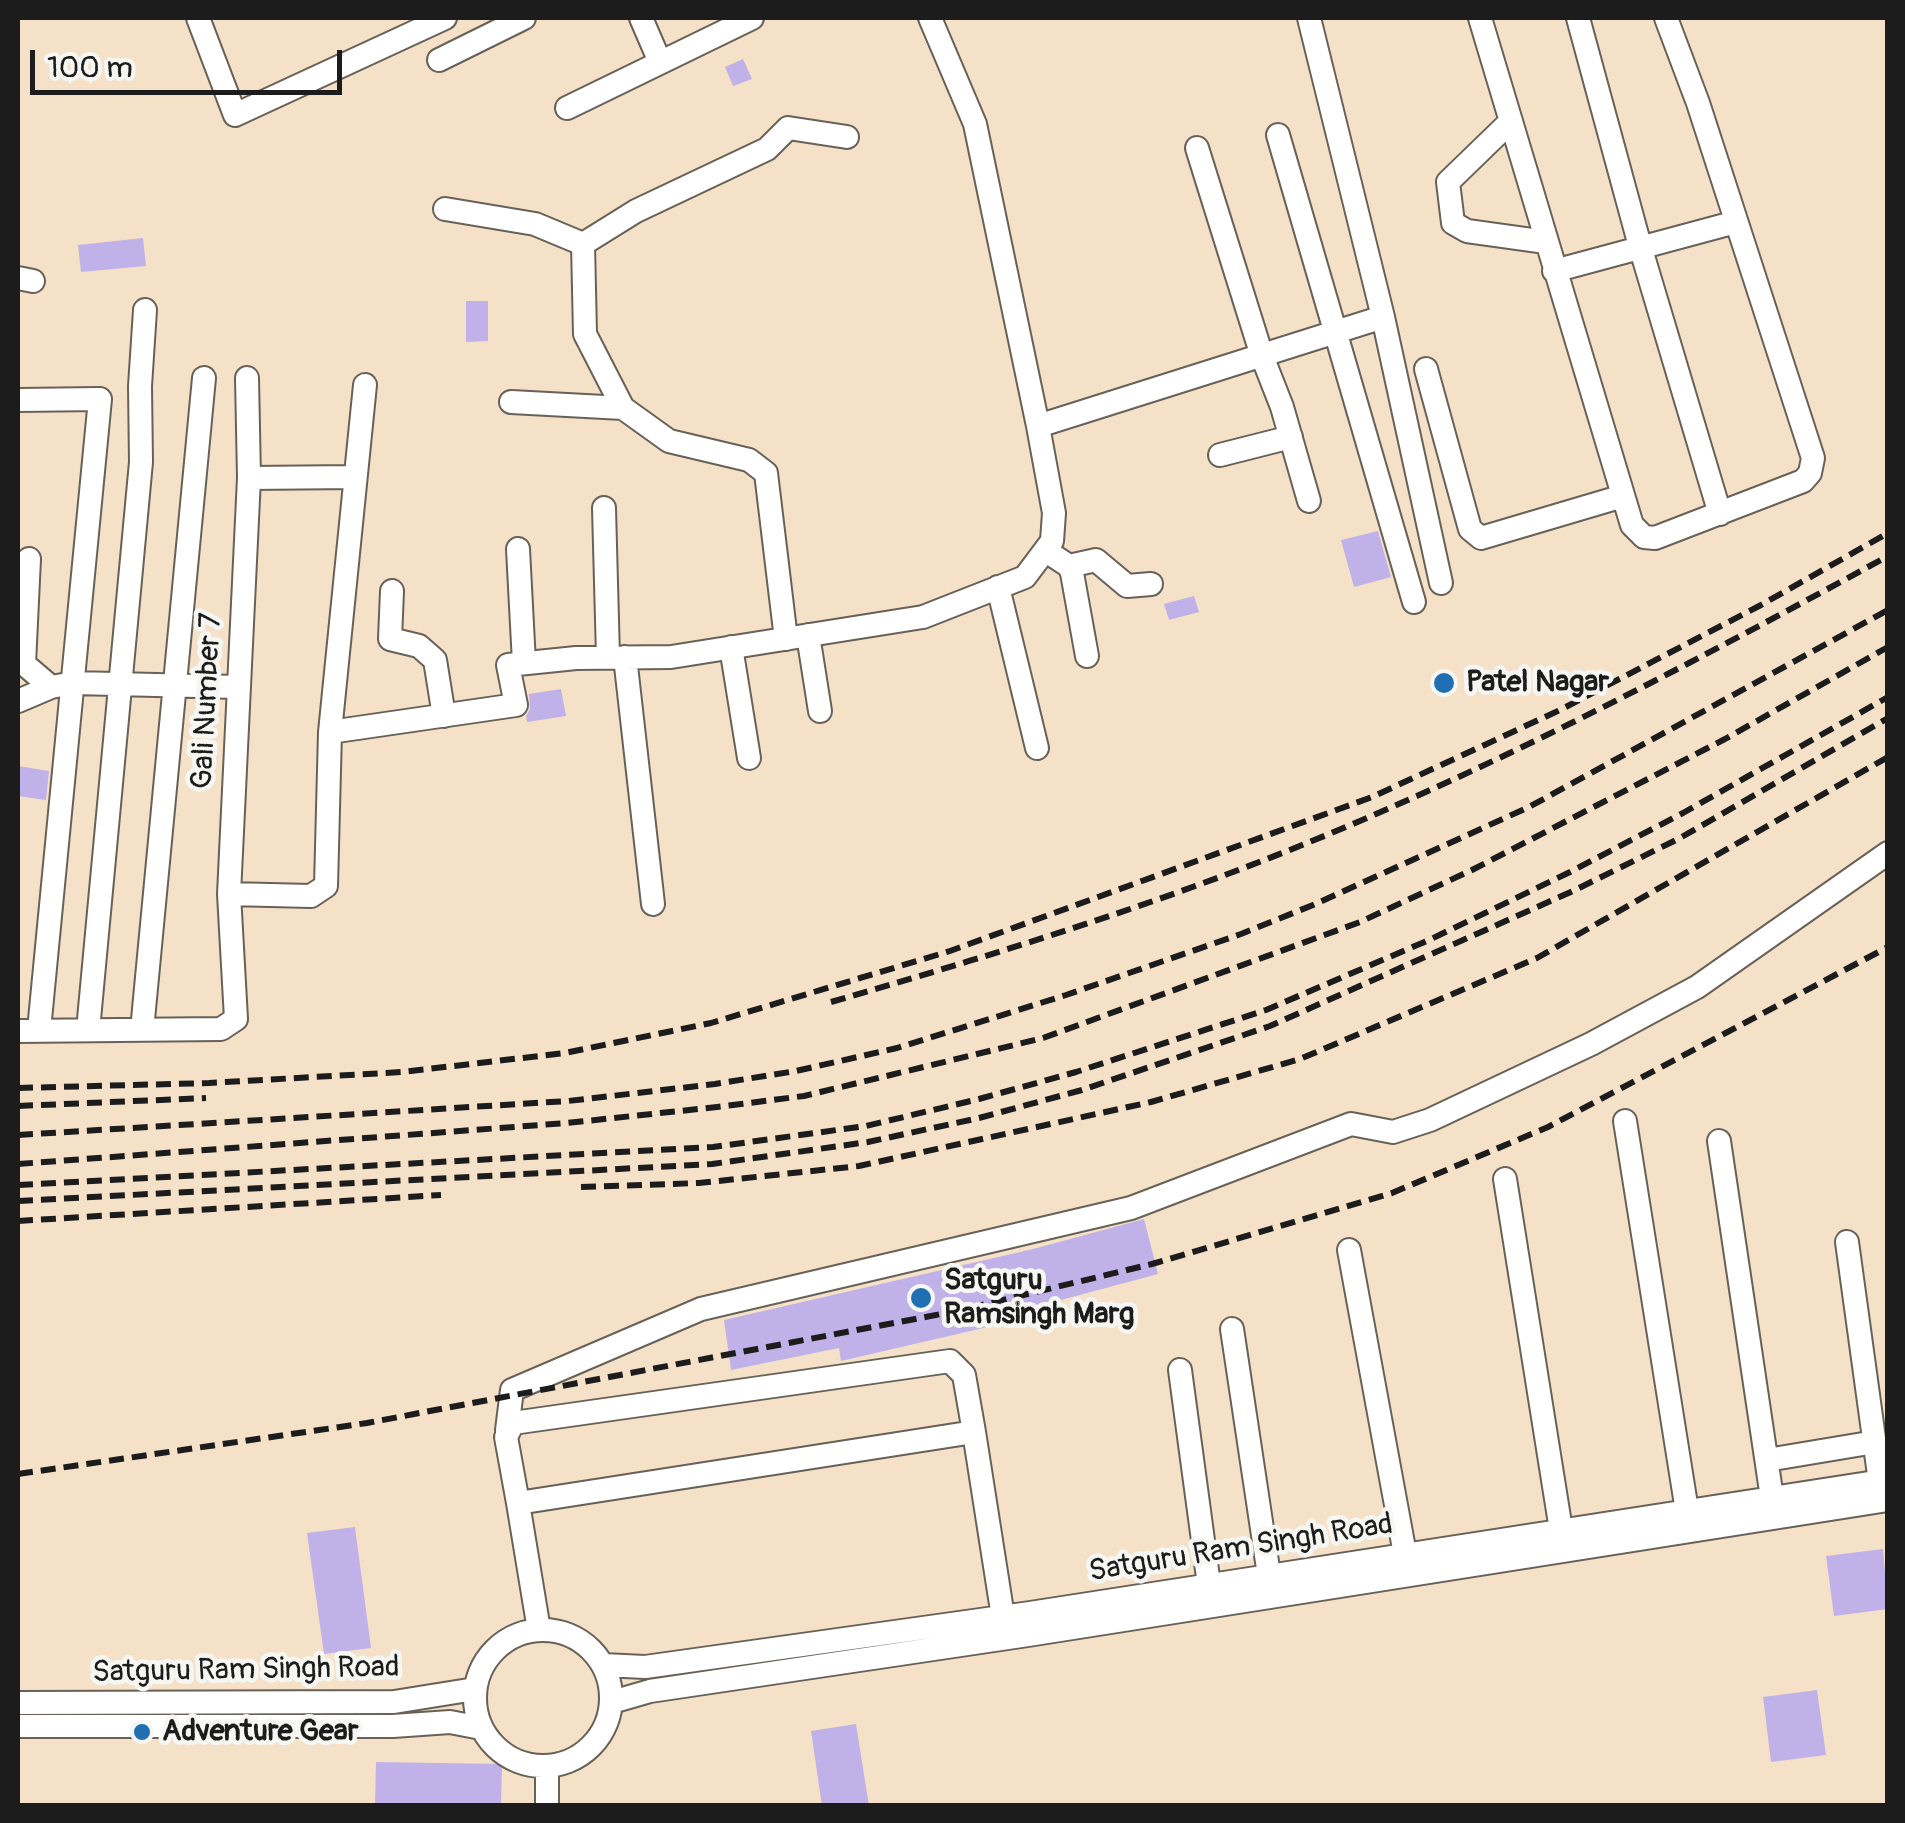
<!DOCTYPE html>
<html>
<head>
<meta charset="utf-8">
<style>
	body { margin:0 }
	#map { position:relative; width:1905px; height:1823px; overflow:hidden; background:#f4e1c8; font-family:Pangolin,sans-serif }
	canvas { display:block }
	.frame { position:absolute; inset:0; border:20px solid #1c1c1c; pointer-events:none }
	.scale { position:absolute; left:30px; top:50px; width:312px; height:45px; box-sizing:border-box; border:5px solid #1c1c1c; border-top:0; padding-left:12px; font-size:30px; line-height:35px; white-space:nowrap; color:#1c1c1c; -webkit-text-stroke:8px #f6f6f2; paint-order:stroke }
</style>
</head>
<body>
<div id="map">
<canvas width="1905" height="1823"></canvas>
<div class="frame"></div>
<div class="scale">100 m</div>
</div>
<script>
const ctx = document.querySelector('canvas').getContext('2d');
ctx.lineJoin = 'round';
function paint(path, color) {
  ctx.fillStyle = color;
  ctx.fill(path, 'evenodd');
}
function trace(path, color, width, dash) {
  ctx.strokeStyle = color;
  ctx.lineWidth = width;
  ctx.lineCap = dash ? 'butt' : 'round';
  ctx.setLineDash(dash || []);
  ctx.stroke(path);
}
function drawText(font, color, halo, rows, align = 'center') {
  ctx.font = font + ' Pangolin,sans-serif';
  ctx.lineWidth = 9;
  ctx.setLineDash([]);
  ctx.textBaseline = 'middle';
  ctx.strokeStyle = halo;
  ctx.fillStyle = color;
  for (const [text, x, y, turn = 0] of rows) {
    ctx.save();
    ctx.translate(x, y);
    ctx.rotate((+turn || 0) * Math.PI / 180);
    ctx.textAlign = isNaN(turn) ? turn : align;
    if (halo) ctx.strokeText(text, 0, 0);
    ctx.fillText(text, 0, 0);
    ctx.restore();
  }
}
paint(new Path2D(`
	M743,59L752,79L733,86L725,67Z
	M143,238L146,266L81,272L78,245Z
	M466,301H488V341L466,342Z
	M1378,531L1391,577L1354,587L1341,540Z
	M1194,596L1199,612L1169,620L1164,604Z
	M561,689L566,716L527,722L526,716L530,709L529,694Z
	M18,766L49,771L46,800L18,796Z
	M1144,1219L1158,1274L1046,1304L1048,1313L841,1361L839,1348L731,1370L724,1320L1033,1249Z
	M355,1527L371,1648L324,1654L307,1533Z
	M1883,1549L1888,1609L1834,1616L1826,1556Z
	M1817,1690L1826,1755L1771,1762L1763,1697Z
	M856,1724L869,1806H822L811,1731Z
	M376,1762L502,1764L501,1806H375Z`), '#c0b2e8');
const minor = new Path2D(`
	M198,18L235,115L445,18
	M641,18L660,62
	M930,18L975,124L1038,426
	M1480,18L1632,525L1644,537L1655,538L1803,481L1810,473L1813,458L1698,103L1666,18
	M1578,18L1640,246L1720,514
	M439,60L524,18
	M567,108L752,18
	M1511,121L1448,182L1453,223L1467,231L1546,242
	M1278,135L1414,602
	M1197,148L1262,356L1282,407L1309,501
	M445,209L535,224L583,244L585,334L623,408L669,441L749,460L766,473L786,639
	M583,244L636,211L767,149L788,128L847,137
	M1554,271L1736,222
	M18,278L33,281
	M1383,317L1441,583
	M1426,369L1470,529L1481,538L1623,496
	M18,400L100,399L39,1030
	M511,402L623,408
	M1220,455L1291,437
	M249,478L354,477
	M604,508L608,657
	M518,549L524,663
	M1046,551L1069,566L1072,573L1087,656
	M29,559L24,664L51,687
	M1069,566L1096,560L1127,586L1151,584
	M998,587L1037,748
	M392,591L390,639L419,646L435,660L444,716
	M808,635L820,711
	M731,647L749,758
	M625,657L653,904
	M18,701L51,687L74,683L238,687
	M330,732L365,385
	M229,894L311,896L326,886L330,732L516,705L508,665L576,658L671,657L923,617L1025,577L1052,541L1054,513L1038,426L1383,317L1309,18
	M88,1030L141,462L140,386L145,310
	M142,1030L204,378
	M18,1031L221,1029L236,1019L229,894L249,478L247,378
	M1625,1121L1687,1511
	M1719,1141L1772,1498
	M1505,1179L1561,1530
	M1847,1242L1880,1482
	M1349,1250L1405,1554
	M1232,1329L1269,1575
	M1180,1370L1209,1585
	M507,1430L512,1390L701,1309L1131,1208L1351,1124L1393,1132L1430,1120L1591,1044L1697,987L1888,853
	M1767,1460L1875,1442
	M518,1503L506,1437L513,1423L950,1361L964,1375L974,1432
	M539,1630L518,1503L974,1432L1003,1617
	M475 1698a68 68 0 1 1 136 0a68 68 0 1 1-136 0Z
	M603,1665L645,1667L1030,1613L1888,1480
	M612,1702L650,1691L1028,1635L1888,1500
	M18,1703L394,1702L475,1689
	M18,1726H393L450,1722L481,1728
	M547,1806V1767`);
trace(minor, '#686158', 26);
trace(minor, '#fff', 22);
trace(new Path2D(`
	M831,1002C969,962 1107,920 1241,869C1465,784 1678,671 1888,556
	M18,1088L209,1083L402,1072L565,1053L711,1023L950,951L1372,797L1560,710L1761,605L1888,533
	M18,1106L206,1098
	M18,1135L568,1101L715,1084L796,1071L897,1048L1066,995L1241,934L1313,905L1529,807L1888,610
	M18,1164L567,1123L717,1107L804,1096L1043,1038L1360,922L1472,870L1725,739L1888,647
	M18,1185L713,1147L866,1126L979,1099L1076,1072L1266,1010L1429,940L1570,872L1683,813L1888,697
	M581,1187L699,1183L859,1166L1151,1102L1300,1059L1537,958L1888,757
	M18,1201L712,1164L868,1142L979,1118L1082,1090L1270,1026L1573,891L1680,838L1888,718
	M18,1221L441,1195
	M18,1474L367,1423L957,1311L1152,1264L1392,1193L1548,1127L1888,947`), '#1c1c1c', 6, [15, 8]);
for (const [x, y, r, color] of [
	[1444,683,12,"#1f6fb2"],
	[921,1298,12,"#1f6fb2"],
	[142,1732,10,"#1f6fb2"]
]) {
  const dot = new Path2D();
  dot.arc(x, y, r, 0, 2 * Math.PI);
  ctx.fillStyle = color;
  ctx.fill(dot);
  trace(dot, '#f6f6f2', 4);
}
drawText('bold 30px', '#1c1c1c', '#f6f6f2', [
	["Patel Nagar",1466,683],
	["Satguru",944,1281],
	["Ramsingh Marg",944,1315],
	["Adventure Gear",162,1732]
], 'left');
drawText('30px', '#1c1c1c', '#f6f6f2', [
	["Gali Number 7",208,701,-87],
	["Satguru Ram Singh Road",1241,1549,-9],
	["Satguru Ram Singh Road",246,1671,-1]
]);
</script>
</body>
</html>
